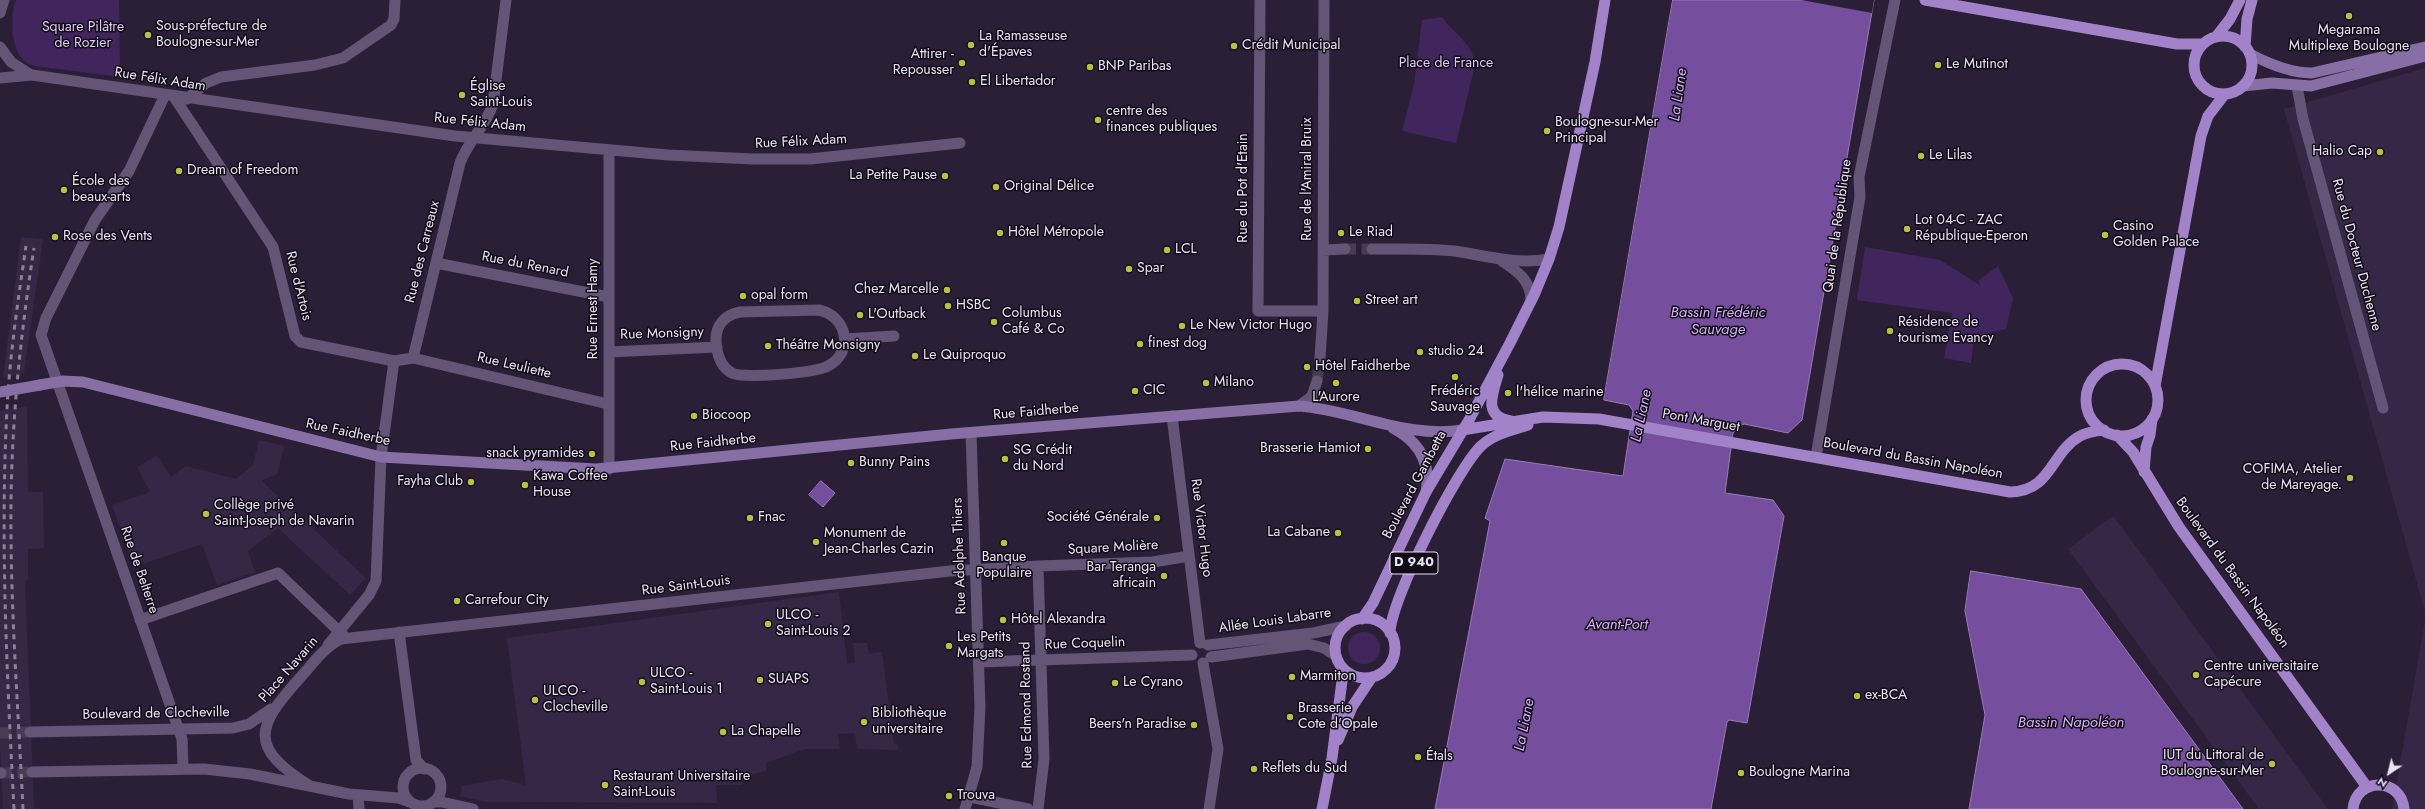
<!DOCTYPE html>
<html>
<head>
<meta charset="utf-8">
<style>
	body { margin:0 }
	#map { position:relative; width:2425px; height:809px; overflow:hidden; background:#2b1f38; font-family:Jost,sans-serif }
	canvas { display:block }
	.north { position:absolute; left:2369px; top:753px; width:40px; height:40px; -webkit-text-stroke:3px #110c17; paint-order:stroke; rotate:215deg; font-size:11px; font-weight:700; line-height:16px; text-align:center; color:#eae3f4 }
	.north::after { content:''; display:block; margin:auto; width:14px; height:18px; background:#eae3f4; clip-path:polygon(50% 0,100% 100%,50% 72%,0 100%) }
</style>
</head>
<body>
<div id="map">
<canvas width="2425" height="809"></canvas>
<div class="north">N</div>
</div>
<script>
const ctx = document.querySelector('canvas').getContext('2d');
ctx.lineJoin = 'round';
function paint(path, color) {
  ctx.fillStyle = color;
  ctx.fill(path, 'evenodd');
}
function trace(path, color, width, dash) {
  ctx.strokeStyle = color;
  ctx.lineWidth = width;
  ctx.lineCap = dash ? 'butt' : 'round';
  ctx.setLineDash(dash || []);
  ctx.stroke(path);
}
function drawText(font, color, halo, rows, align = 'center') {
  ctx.font = font + ' Jost,sans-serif';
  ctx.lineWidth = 3;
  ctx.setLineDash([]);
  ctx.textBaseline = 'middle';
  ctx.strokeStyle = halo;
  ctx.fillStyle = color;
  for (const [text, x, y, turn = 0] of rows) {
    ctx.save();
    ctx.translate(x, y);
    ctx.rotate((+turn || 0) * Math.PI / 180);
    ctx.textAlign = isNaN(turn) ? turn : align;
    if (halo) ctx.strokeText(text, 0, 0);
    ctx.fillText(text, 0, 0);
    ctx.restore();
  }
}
paint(new Path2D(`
	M2425,68V612L2284,109Z
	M21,237L43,239L24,373L3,378Z
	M27,406L28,492H43L44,548L28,549V580L25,581L34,809H3L0,747V411Z
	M259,440L284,446L277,474L262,480L263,482L366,578L350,595L278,528L248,551L255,572L217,585L202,544L134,567L112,505L150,492L137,467L157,455L171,477L186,466L236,479L253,465Z
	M2113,516L2134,544L2328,809H2259L2068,549Z
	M839,592L847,664L855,663L853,643H867L869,654L882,652L894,744L898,745V750L857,749L855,733L838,734L840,749H805L766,763V771L742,777V785H716L717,803L486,802L460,796L462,786L502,779L526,785L507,638Z
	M2425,621V809H2392Z`), '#362746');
paint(new Path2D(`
	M16,0H119L120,77L35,66C10,61 9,19 16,0Z
	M1442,17C1453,34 1473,42 1475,65L1456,143L1402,131L1414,85L1422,20Z
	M1865,247L1940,260L1981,286L1978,281L1998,266L2013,298L2006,329L1992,332L1973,344L1971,363L1944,358L1952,313L1857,300Z
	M1348 648a16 16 0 1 1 32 0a16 16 0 1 1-32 0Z`), '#41265d');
const water = new Path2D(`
	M1673,0H1874L1802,420L1788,433L1744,424L1739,426L1733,433L1725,493L1773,500L1784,516L1747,723L1729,720L1727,722L1711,809H1435L1490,521L1485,518L1505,459L1623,476L1633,411L1629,405L1604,400Z
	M821,481L835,493L823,507L809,495Z
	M1971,571L2081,589L2243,809H1969L1985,715L1965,611Z`);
paint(water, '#754f9d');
trace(water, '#987bb7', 1);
paint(new Path2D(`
	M1801,0H1874L1872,13Z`), '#2b1f38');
trace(new Path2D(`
	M1345,249H1372
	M1317,381L1320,358
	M0,733L30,732
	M1,773L32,772`), '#483c54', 11, [11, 5.5]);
trace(new Path2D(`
	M1260,0L1258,311H1323
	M0,13L4,0
	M0,47L11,62L31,75
	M0,78L32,75L455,136L668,155L753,159H810L960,143
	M2297,86L2303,119L2383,408
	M165,95L129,171L95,220L46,318L41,335L182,739L183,768
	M174,97L273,247L295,336L301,342L394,361L413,358L608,404
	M187,99L206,83L221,77L315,65L343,58L391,25L394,19L395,0
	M1372,249C1399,249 1427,248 1455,251C1487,256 1516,265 1549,259
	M1323,250L1345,249
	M1502,261C1517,271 1531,280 1531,301
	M436,263L609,297
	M819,310C847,316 855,352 828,366C816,373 743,379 732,373C720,367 717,354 716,342C715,325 725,315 740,312Z
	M845,339L894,336
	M609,352L717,347
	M413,358L460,163C468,141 486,126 493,104L506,0
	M1320,358L1323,311L1324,0
	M1299,406L1312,396L1317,381
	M1172,416L1200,643
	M1816,457L1860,197L1859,177L1895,0
	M609,469V150
	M1038,566L1153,562L1189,556
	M140,620L278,573L344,636
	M399,632L416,760L424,769
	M328,645L369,595L376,581L381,457L394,361
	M1208,645L1313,633L1346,626
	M1211,657L1308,644L1324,648L1336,656
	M979,662L1192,655
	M1203,663L1218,749L1209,809
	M30,732L233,728L249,724L271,709
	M403 787a19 19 0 1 1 38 0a19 19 0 1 1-38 0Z
	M32,772L204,769L250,774L349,794L399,798L410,802
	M0,773H1
	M310,786C248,747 256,727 299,679C312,665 324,647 341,639L950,571L1038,566L1044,759L1038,809
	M358,795L359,809
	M970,797L1028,809
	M433,802H442L473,809`), '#645476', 11);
trace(new Path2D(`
	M965,809L977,767L980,707L971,433`), '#645476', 11);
trace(new Path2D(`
	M2250,54C2269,64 2291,73 2312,73L2425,47
	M2243,86L2272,83L2311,86L2425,56
	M40,385L63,381L83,382L381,457L596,469L951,434L1299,406C1353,410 1407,439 1462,430
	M1393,428C1420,442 1431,463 1426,492`), '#876ea4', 11);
trace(new Path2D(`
	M1925,0L2177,44H2203
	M2194 65a29 29 0 1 1 58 0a29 29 0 1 1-58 0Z
	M2216,37L2230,19L2240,0
	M2245,47L2247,19L2252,0
	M2086 400a36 36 0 1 1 72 0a36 36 0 1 1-72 0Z
	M1498,375C1492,395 1483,417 1511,421
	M2155,386L2201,136L2208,116L2225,94
	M1462,430L1543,417L1599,419L2010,492C2052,491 2050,453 2080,436C2087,432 2096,431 2104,430
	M2117,435L2133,452L2179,527L2367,787
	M2144,472L2146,447L2150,435L2152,419
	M1335 648a30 30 0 1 1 60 0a30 30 0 1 1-60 0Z
	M1362,619L1373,603L1426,492L1469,420L1510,343L1535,293L1549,259L1559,227L1595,62L1605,0
	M1390,633C1390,601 1457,469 1481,446C1494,434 1512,430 1528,425
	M1338,740L1352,707L1372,677
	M1322,809L1332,758L1342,681L1341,666
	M2353,809C2356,777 2401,777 2404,809`), '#a282c8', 11);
trace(new Path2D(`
	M14,809C7,675 0,542 7,408C10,354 18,300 26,246
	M23,809C18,706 10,603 11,501C12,415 21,332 34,248`), '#8b8196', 3, [5, 5]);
trace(new Path2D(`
	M0,392L40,385`), '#876ea4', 11);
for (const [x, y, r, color] of [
	[2349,16,4,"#b9c046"],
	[148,35,4,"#b9c046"],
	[971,45,4,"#b9c046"],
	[1234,46,4,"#b9c046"],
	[962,63,4,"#b9c046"],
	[1938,65,4,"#b9c046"],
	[1090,67,4,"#b9c046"],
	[972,82,4,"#b9c046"],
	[462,95,4,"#b9c046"],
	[1098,120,4,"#b9c046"],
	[1547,131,4,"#b9c046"],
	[2380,152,4,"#b9c046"],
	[1921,156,4,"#b9c046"],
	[179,171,4,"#b9c046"],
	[945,176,4,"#b9c046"],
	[996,187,4,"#b9c046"],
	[64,190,4,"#b9c046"],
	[1907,229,4,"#b9c046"],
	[1000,233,4,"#b9c046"],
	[1341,233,4,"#b9c046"],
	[2105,235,4,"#b9c046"],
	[55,237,4,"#b9c046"],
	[1167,250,4,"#b9c046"],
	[1129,269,4,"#b9c046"],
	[947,290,4,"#b9c046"],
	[743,296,4,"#b9c046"],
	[1357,301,4,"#b9c046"],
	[948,306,4,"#b9c046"],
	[860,315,4,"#b9c046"],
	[994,322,4,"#b9c046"],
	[1182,326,4,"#b9c046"],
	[1890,331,4,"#b9c046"],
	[1140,344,4,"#b9c046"],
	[768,346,4,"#b9c046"],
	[1420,352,4,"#b9c046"],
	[915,356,4,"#b9c046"],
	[1307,367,4,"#b9c046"],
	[1455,377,4,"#b9c046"],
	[1206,383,4,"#b9c046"],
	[1336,383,4,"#b9c046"],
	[1135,391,4,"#b9c046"],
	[1508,393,4,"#b9c046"],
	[694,416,4,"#b9c046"],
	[1368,449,4,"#b9c046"],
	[592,454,4,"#b9c046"],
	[1005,459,4,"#b9c046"],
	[851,463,4,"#b9c046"],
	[2350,478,4,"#b9c046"],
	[471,482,4,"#b9c046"],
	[525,485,4,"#b9c046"],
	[206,514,4,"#b9c046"],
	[750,518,4,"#b9c046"],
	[1157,518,4,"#b9c046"],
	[1338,533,4,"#b9c046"],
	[816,542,4,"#b9c046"],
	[1004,543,4,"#b9c046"],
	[1164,576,4,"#b9c046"],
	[457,601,4,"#b9c046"],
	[1003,620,4,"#b9c046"],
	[768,624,4,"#b9c046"],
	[949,646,4,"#b9c046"],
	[2196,675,4,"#b9c046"],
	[1292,677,4,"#b9c046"],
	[760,680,4,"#b9c046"],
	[642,682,4,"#b9c046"],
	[1115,683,4,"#b9c046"],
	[1857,696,4,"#b9c046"],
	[535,700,4,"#b9c046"],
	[1290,717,4,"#b9c046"],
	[864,722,4,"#b9c046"],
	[1194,725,4,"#b9c046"],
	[723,732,4,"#b9c046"],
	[1418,757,4,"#b9c046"],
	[2272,764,4,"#b9c046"],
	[1254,769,4,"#b9c046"],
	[1741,773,4,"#b9c046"],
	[605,785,4,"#b9c046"],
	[949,796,4,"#b9c046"]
]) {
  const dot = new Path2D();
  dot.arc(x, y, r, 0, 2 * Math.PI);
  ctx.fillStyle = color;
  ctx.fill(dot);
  trace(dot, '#110c17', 1.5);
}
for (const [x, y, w] of [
	[1414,563,48]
]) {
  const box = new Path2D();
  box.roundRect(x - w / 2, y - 11, w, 22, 3);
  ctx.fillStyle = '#110c17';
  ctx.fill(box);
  trace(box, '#eae3f4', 1);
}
drawText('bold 13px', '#eae3f4', null, [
	["D 940",1414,563]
]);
drawText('14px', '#eae3f4', '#110c17', [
	["Sous-préfecture de",156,27],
	["Boulogne-sur-Mer",156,43],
	["Megarama",2349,31,"center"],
	["Multiplexe Boulogne",2349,47,"center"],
	["La Ramasseuse",979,37],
	["d'Épaves",979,53],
	["Crédit Municipal",1242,46],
	["Attirer -",954,55,"right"],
	["Repousser",954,71,"right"],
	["Le Mutinot",1946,65],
	["BNP Paribas",1098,67],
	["El Libertador",980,82],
	["Église",470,87],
	["Saint-Louis",470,103],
	["centre des",1106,112],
	["finances publiques",1106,128],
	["Boulogne-sur-Mer",1555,123],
	["Principal",1555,139],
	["Halio Cap",2372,152,"right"],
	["Le Lilas",1929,156],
	["Dream of Freedom",187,171],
	["La Petite Pause",937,176,"right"],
	["École des",72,182],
	["beaux-arts",72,198],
	["Original Délice",1004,187],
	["Lot 04-C - ZAC",1915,221],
	["République-Eperon",1915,237],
	["Casino",2113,227],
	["Golden Palace",2113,243],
	["Hôtel Métropole",1008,233],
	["Le Riad",1349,233],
	["Rose des Vents",63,237],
	["LCL",1175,250],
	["Spar",1137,269],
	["Chez Marcelle",939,290,"right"],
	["opal form",751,296],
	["Street art",1365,301],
	["HSBC",956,306],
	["Columbus",1002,314],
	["Café & Co",1002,330],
	["L'Outback",868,315],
	["Résidence de",1898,323],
	["tourisme Evancy",1898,339],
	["Le New Victor Hugo",1190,326],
	["finest dog",1148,344],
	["Théâtre Monsigny",776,346],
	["studio 24",1428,352],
	["Le Quiproquo",923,356],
	["Hôtel Faidherbe",1315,367],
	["Milano",1214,383],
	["CIC",1143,391],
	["Frédéric",1455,392,"center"],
	["Sauvage",1455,408,"center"],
	["l'hélice marine",1516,393],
	["L'Aurore",1336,398,"center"],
	["Biocoop",702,416],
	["Brasserie Hamiot",1360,449,"right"],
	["SG Crédit",1013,451],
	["du Nord",1013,467],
	["snack pyramides",584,454,"right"],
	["Bunny Pains",859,463],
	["COFIMA, Atelier",2342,470,"right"],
	["de Mareyage.",2342,486,"right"],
	["Kawa Coffee",533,477],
	["House",533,493],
	["Fayha Club",463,482,"right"],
	["Collège privé",214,506],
	["Saint-Joseph de Navarin",214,522],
	["Fnac",758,518],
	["Société Générale",1149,518,"right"],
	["La Cabane",1330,533,"right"],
	["Monument de",824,534],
	["Jean-Charles Cazin",824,550],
	["Banque",1004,558,"center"],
	["Populaire",1004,574,"center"],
	["Bar Teranga",1156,568,"right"],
	["africain",1156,584,"right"],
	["Carrefour City",465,601],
	["ULCO -",776,616],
	["Saint-Louis 2",776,632],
	["Hôtel Alexandra",1011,620],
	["Les Petits",957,638],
	["Margats",957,654],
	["Centre universitaire",2204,667],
	["Capécure",2204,683],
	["ULCO -",650,674],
	["Saint-Louis 1",650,690],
	["Marmiton",1300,677],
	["SUAPS",768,680],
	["Le Cyrano",1123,683],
	["ULCO -",543,692],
	["Clocheville",543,708],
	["ex-BCA",1865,696],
	["Brasserie",1298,709],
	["Cote d'Opale",1298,725],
	["Bibliothèque",872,714],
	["universitaire",872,730],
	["Beers'n Paradise",1186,725,"right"],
	["La Chapelle",731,732],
	["IUT du Littoral de",2264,756,"right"],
	["Boulogne-sur-Mer",2264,772,"right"],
	["Étals",1426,757],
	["Reflets du Sud",1262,769],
	["Boulogne Marina",1749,773],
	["Restaurant Universitaire",613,777],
	["Saint-Louis",613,793],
	["Trouva",957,796]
], 'left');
drawText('14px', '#decbf7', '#110c17', [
	["Square Pilâtre",83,28],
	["de Rozier",83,44],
	["Place de France",1446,64]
]);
drawText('14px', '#eae3f4', '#110c17', [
	["Rue Félix Adam",160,80,9],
	["Rue Félix Adam",480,123,6],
	["Rue Félix Adam",801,142,-3],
	["Rue de l'Amiral Bruix",1308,179,-90],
	["Rue du Pot d'Etain",1244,188,-90],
	["Quai de la République",1838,226,-82],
	["Rue des Carreaux",423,252,-76],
	["Rue du Docteur Duchenne",2356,255,75],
	["Rue du Renard",525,265,11],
	["Rue d'Artois",298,286,76],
	["Rue Ernest Hamy",594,309,-90],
	["Rue Monsigny",662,334,-2],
	["Rue Leuliette",514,366,13],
	["Rue Faidherbe",1036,412,-5],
	["Pont Marguet",1701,421,10],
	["Rue Faidherbe",348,433,12],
	["Rue Faidherbe",713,443,-6],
	["Boulevard du Bassin Napoléon",1913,459,10],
	["Boulevard Gambetta",1415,485,-62],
	["Rue Victor Hugo",1201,528,83],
	["Square Molière",1113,548,-3],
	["Rue Adolphe Thiers",960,556,-92],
	["Rue de Belterre",139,570,71],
	["Boulevard du Bassin Napoléon",2232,573,54],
	["Rue Saint-Louis",686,586,-7],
	["Allée Louis Labarre",1275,621,-8],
	["Rue Coquelin",1085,644,-2],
	["Place Navarin",289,670,-49],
	["Rue Edmond Rostand",1027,705,-91],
	["Boulevard de Clocheville",156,714,-1]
]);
drawText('italic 15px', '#d1b4f5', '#110c17', [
	["La Liane",1679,95,-82],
	["Bassin Frédéric",1718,313],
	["Sauvage",1718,330],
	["La Liane",1642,416,-78],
	["Avant-Port",1617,625],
	["Bassin Napoléon",2071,723],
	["La Liane",1525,725,-79]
]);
</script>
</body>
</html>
